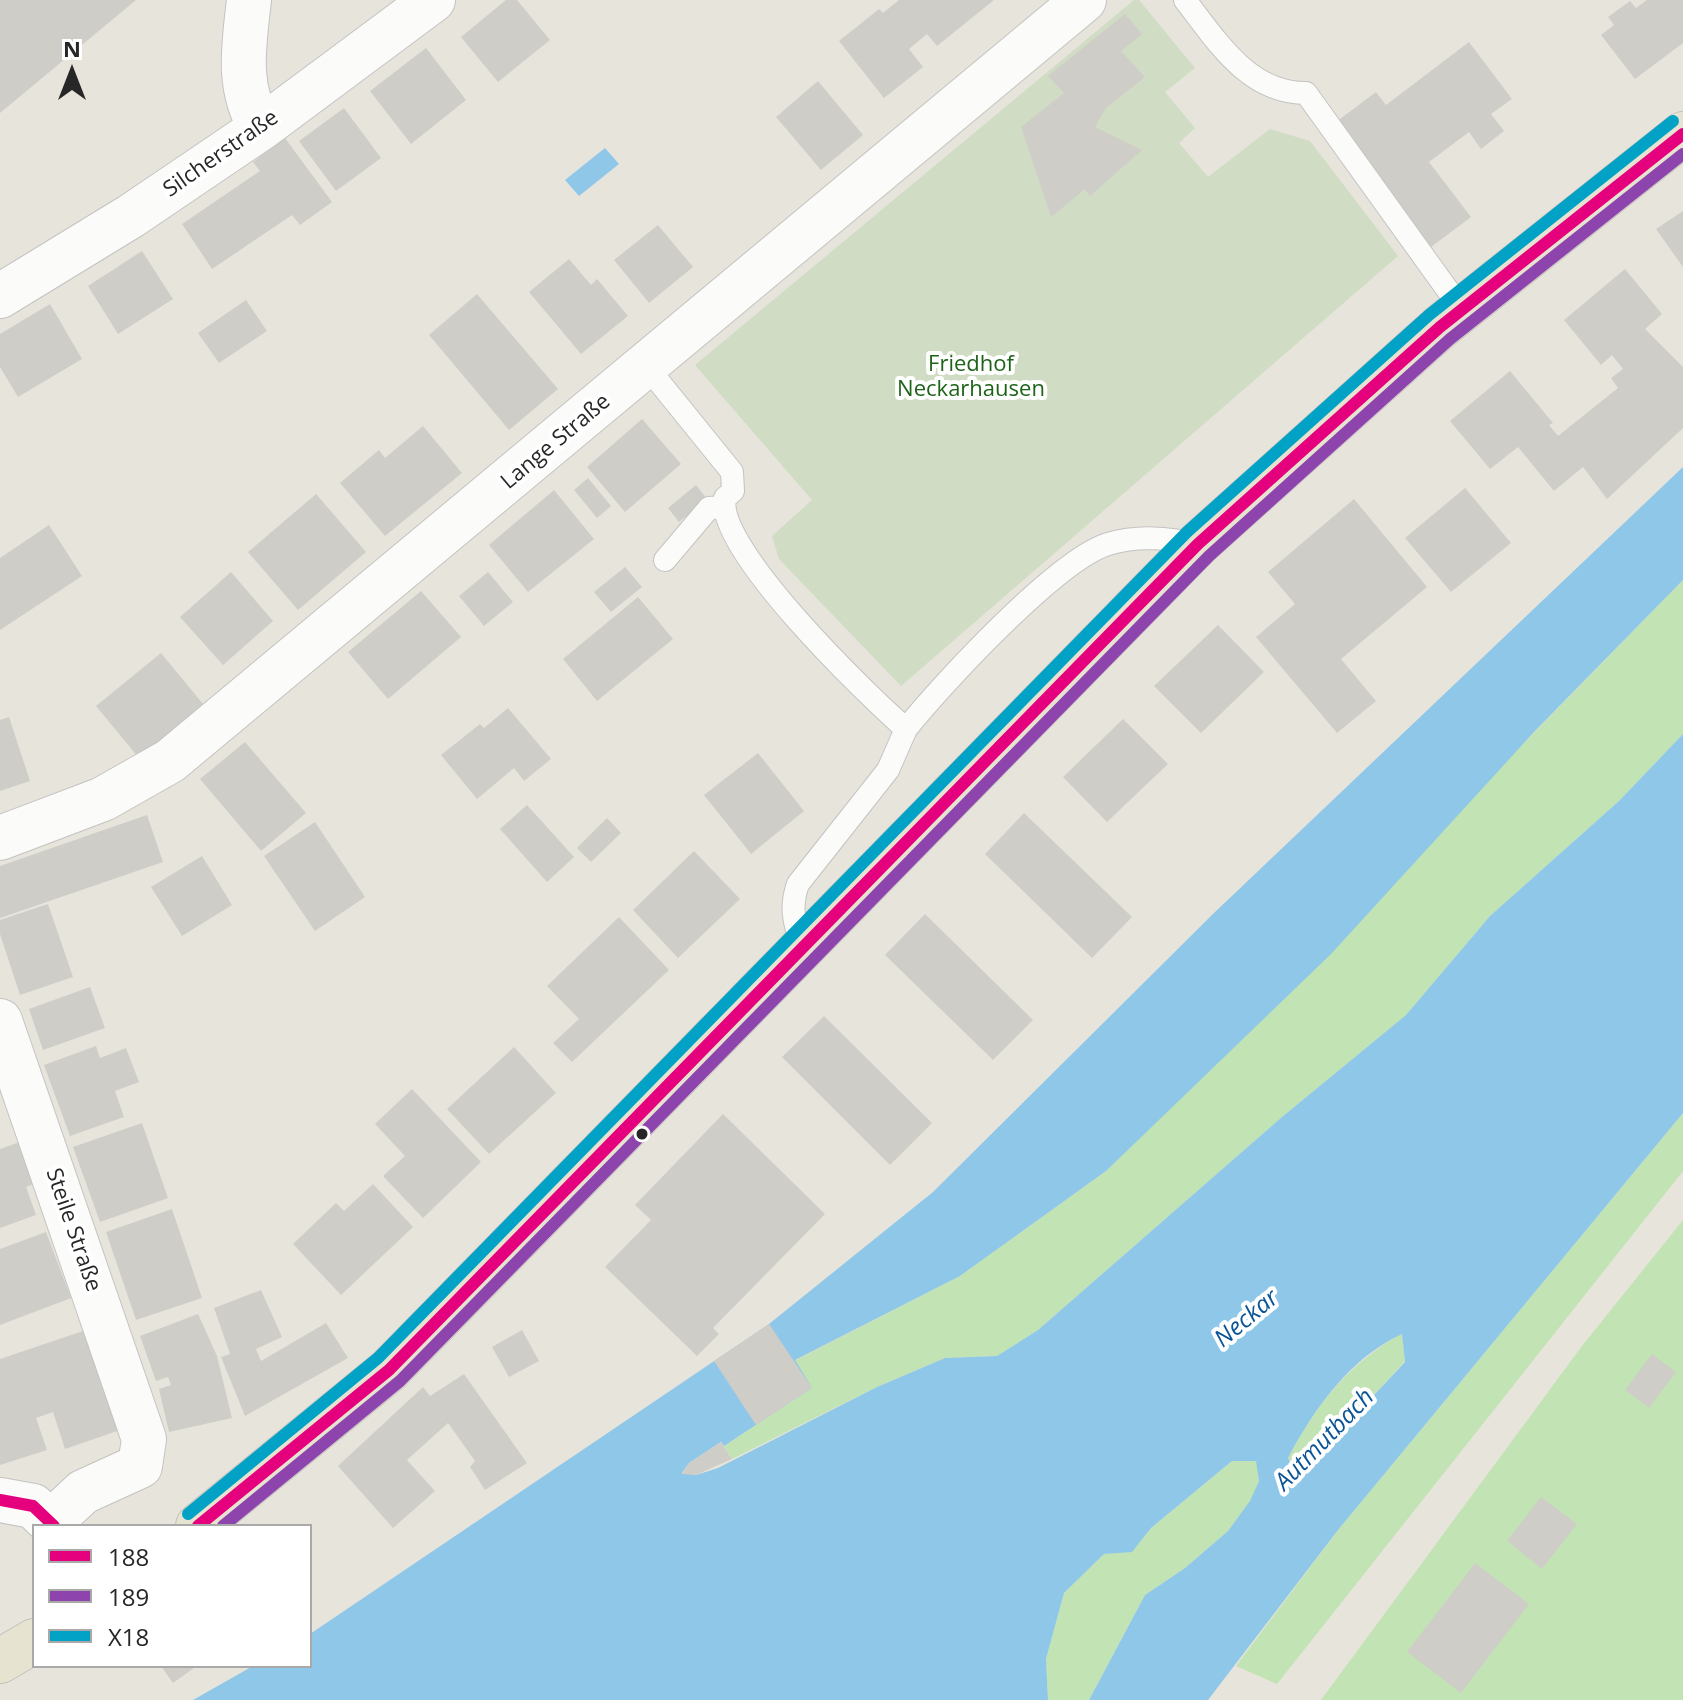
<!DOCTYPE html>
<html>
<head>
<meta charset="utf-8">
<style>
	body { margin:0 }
	#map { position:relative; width:1683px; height:1700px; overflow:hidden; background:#e7e4dc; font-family:"Open Sans",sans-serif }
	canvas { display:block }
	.legend { position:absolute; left:32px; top:1524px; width:280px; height:144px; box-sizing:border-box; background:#fff; border:2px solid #a9a9a9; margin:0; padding:10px 14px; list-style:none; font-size:24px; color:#272727 }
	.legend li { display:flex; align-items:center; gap:16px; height:40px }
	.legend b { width:40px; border:2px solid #a9a9a9 }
	.north { position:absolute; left:32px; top:32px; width:80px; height:80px; -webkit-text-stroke:6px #fff; paint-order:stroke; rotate:0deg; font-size:22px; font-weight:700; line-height:32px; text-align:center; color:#272727 }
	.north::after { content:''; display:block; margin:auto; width:28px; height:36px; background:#272727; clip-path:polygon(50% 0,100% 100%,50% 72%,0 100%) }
</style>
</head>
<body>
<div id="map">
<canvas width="1683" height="1700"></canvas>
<ul class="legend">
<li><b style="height:10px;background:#e5007d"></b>188</li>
<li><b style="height:10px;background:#8e44ad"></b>189</li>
<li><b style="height:10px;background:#02a2c6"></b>X18</li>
</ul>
<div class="north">N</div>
</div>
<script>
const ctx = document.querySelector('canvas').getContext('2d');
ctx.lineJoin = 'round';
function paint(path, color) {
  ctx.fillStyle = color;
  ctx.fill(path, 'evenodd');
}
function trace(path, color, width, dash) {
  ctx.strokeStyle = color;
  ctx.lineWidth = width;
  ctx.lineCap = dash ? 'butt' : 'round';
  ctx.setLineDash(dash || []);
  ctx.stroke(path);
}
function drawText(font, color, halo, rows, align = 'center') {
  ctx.font = font + ' "Open Sans",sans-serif';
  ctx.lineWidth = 8;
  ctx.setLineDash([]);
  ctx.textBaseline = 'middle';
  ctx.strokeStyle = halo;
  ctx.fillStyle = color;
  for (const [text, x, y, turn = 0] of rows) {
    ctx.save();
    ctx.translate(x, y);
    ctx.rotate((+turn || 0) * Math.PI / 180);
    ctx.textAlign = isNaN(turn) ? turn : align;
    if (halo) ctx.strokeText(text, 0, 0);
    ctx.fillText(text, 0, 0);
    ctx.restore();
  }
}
paint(new Path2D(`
	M1683,580V734L1619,801L1490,916L1406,1015L1282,1117L1038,1330L997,1356L945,1358L877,1387L732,1459L724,1446L812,1388L794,1361L960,1276L1106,1171Z
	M1683,1113V1171L1277,1684L1236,1666L1338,1530Z
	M1683,1220V1700H1321L1582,1346Z
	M1402,1333L1405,1361L1309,1465L1295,1472L1288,1458C1317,1403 1348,1365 1402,1333Z
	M1232,1461H1257L1259,1481L1251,1501L1228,1531L1185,1568L1145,1595L1089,1700H1048L1046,1659L1064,1593L1104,1554L1132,1551L1151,1528Z`), '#c2e3b4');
paint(new Path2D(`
	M1134,0H1139L1195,68L1165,92L1195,128L1179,143L1208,177L1270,129L1310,141L1398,256L901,686L779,559L772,536L812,500L695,365Z`), '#d0dcc3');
paint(new Path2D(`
	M605,148L619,164L579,196L565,180Z
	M1683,467V580L1534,732L1331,954L1106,1171L960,1276L795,1360L812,1388L724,1446L721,1442L689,1463L682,1473L696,1475L718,1468L877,1387L945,1358L997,1356L1038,1330L1282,1117L1406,1015L1490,916L1619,801L1683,734V1113L1338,1530L1208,1700H1089L1145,1595L1185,1568L1228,1531L1250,1501L1259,1481L1256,1461H1232L1151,1528L1132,1552L1104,1554L1064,1593L1046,1659L1048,1700H193L253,1666H310V1634L769,1324L933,1192L1214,913ZM1402,1334L1405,1362L1309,1464L1295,1471L1288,1458C1314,1409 1350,1358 1402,1334Z`), '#8fc7e9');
paint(new Path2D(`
	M0,0H136L0,113Z
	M506,0H517L550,40L498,82L461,37Z
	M899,0H994L937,46L927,34L909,49L923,67L884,98L839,41L879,9L883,13Z
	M1647,0H1683V43L1635,79L1601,35L1614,25L1608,17L1630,1L1636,8Z
	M1125,14L1142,34L1121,51L1145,77L1106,108L1095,127L1142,150L1090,196L1085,189L1051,217L1021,127L1064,93L1048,76Z
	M1469,42L1512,99L1491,114L1504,131L1481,149L1469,132L1429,162L1471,217L1431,247L1336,122L1376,92L1386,105Z
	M426,48L466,100L411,144L370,91Z
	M818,81L863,135L821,170L776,117Z
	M344,108L381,158L336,191L299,141Z
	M285,138L332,202L300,225L292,215L212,269L182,224L260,171L253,162Z
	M1683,211V267L1656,229Z
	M658,225L693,267L649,303L614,260Z
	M142,251L173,299L118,334L88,286Z
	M569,259L591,285L597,279L628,316L581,354L529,292Z
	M1625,269L1662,314L1645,329L1683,367V428L1607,499L1583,467L1554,491L1518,447L1490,469L1450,421L1510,371L1553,423L1549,425L1558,436L1618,388L1611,378L1623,369L1612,355L1601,365L1564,320Z
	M477,294L558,389L509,430L429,335Z
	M246,300L267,331L219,363L198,333Z
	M50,304L82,359L18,397L0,367V334Z
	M642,419L681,464L625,512L587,467Z
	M423,426L462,473L385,536L340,483L379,450L385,458Z
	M588,478L611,506L597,518L574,490Z
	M696,485L707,499L679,522L668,508Z
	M1465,488L1511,543L1451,592L1405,538Z
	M554,490L594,539L528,592L489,545Z
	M316,494L366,552L298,610L248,552Z
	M1354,499L1427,587L1341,659L1376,701L1337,733L1256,637L1295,604L1268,572Z
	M49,525L82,576L0,630V558Z
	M625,567L642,587L611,612L594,592Z
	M231,572L273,621L223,665L180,617Z
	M488,572L513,602L484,626L459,596Z
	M421,591L461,637L388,699L348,652Z
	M638,597L673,639L597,701L563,659Z
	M1218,625L1264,672L1201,733L1154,686Z
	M161,653L203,704L139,758L96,706Z
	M508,708L551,759L524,781L514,768L477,799L441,755L480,724L484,728Z
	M9,717L30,781L0,791V720Z
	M1123,719L1168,764L1107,822L1063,777Z
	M245,742L306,813L261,851L200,779Z
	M758,753L804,811L751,854L704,795Z
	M527,805L574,857L547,882L500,829Z
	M1024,813L1132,917L1092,958L985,854Z
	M147,815L163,862L0,918V866Z
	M607,818L621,833L591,862L577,848Z
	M315,822L365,897L315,931L264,856Z
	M694,851L740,899L678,958L633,910Z
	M202,856L232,905L182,936L151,887Z
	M48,904L73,977L20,995L0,934V920Z
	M925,914L1033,1020L993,1060L885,955Z
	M619,917L669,970L572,1062L553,1043L579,1019L547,986Z
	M90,987L105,1028L43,1050L29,1009Z
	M824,1016L932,1123L890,1165L782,1057Z
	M96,1046L100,1058L126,1048L139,1082L115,1091L124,1117L70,1136L44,1065Z
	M514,1047L556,1093L489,1154L447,1109Z
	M412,1089L481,1162L423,1218L383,1176L405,1156L375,1124Z
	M723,1114L825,1214L713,1328L719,1334L697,1356L605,1267L651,1220L635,1205Z
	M142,1123L168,1198L100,1222L73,1147Z
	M20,1142L36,1183L26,1187L36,1215L0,1228V1149Z
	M373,1184L413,1227L341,1295L293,1244L336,1203L344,1211Z
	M172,1209L202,1298L136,1320L106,1232Z
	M46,1232L71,1298L0,1325V1249Z
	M261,1290L282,1337L256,1349L261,1361L326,1323L348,1358L245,1416L221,1357L230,1354L214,1308Z
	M198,1314L217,1356L232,1418L169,1432L159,1389L171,1385L168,1377L156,1381L140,1336Z
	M769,1324L812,1388L756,1425L714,1361Z
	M89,1329L123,1429L65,1449L53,1412L36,1418L47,1450L0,1465V1359Z
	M522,1330L539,1361L509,1377L492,1347Z
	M1652,1354L1676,1372L1649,1408L1625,1390Z
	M464,1374L527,1463L485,1490L470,1467L475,1461L448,1423L407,1460L435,1491L393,1528L338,1466L423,1387L430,1396Z
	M721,1442L732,1459L696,1475L682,1474L689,1463Z
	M1541,1497L1577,1524L1542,1569L1507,1541Z
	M1475,1563L1529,1604L1461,1693L1407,1652Z
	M161,1666H197L173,1683Z`), '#cfcdc8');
const service = new Path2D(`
	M1185,0C1217,41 1248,93 1306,93L1462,310
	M647,367L732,472L733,491L725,498C714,547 866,694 906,729L888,770L798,884C789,909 795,925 803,949
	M665,560L709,508L723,507
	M906,729C942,684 1057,560 1108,544C1138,535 1168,538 1198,544`);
const minor = new Path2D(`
	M249,0C244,45 236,87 261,128
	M0,296L131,216L261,128L433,0
	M0,838L103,799L170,761L1084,0
	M0,1021L144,1439L140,1466L83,1492L51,1522
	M0,1500L33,1506L54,1526`);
const primary = new Path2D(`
	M198,1526L389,1370L1198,544L1440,327L1683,134
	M0,1661L34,1641`);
trace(service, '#c4c3c2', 24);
trace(minor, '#c4c3c2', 46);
trace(primary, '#c3c2bf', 46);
trace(service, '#fbfbfa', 22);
trace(minor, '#fbfbfa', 44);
trace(primary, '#e6e3d1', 44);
trace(new Path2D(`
	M0,1500L33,1506L54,1526
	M198,1526L389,1370L1198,544L1440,327L1683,134`), '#e5007d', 12);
trace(new Path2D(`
	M223,1526L400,1381L1209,556L1450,339L1683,154`), '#8e44ad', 12);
trace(new Path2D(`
	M188,1514L378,1358L1187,532L1429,315L1673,121`), '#02a2c6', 12);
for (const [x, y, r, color] of [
	[642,1134,7,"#272727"]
]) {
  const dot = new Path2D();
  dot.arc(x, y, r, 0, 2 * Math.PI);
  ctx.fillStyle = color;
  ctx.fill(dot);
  trace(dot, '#fff', 3);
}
drawText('22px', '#272727', '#fff', [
	["Silcherstraße",221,154,-35],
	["Lange Straße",556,442,-40],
	["Steile Straße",73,1230,71]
]);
drawText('22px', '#1e6418', '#fff', [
	["Friedhof",971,365],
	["Neckarhausen",971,390]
]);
drawText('italic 24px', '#0b5597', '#fff', [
	["Neckar",1247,1319,-40],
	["Autmutbach",1325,1440,-46]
]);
</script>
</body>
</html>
